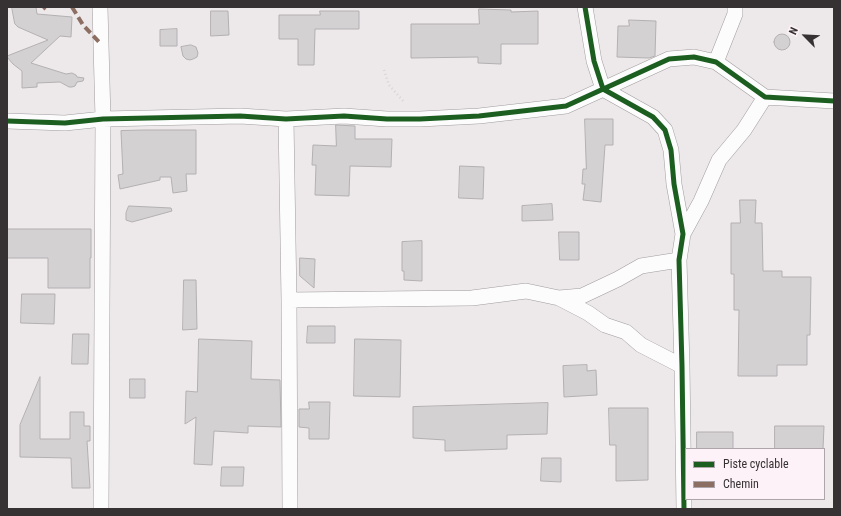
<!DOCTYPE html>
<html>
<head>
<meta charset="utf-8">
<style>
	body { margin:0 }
	#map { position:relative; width:841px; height:516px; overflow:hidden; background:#ede8ea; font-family:"Roboto Condensed",sans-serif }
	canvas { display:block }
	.frame { position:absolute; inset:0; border:8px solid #363234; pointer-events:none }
	.legend { position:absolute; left:685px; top:448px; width:140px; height:52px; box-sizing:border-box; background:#fdf2f7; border:1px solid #ada5a9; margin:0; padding:5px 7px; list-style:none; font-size:12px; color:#363234 }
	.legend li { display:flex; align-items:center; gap:8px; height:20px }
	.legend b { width:20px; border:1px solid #ada5a9 }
	.north { position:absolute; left:785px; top:16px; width:40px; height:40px; -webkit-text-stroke:3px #fdf2f7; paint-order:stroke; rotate:294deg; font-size:11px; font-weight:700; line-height:16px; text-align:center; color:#363234 }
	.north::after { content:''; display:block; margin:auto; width:14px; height:18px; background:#363234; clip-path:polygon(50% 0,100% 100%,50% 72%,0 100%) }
</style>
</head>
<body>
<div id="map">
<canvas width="841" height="516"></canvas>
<div class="frame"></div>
<ul class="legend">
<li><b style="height:5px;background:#1b5e20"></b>Piste cyclable</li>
<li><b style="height:5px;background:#8d6e63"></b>Chemin</li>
</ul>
<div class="north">N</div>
</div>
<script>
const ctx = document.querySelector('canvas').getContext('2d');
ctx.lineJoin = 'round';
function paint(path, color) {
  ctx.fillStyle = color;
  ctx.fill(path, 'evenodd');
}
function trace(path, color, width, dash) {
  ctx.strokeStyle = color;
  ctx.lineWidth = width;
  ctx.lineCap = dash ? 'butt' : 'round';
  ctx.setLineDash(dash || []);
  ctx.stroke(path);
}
const building = new Path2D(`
	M12,7H36L37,14L72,17L71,37L60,36L31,63L66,74L72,73L76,75L77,77L84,78L83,81L77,82L75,86L72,87H69L60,82L37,83V87L22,88V71L13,64L7,57V56L48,40L18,27L15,24Z
	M479,9L511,10V12L538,11V44H501V64L478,63V57L411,58V24H479Z
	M211,11H228L229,35L211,36Z
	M320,11H359V29H315L314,65H298V39H279V15H320Z
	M629,20L656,21L655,56L649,58L617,57L618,26H629Z
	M177,29V46H160V30Z
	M774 42a8 8 0 1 1 16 0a8 8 0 1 1-16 0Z
	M191,45L196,47L198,53L197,57L193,59L190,60L186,59L183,56L181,47Z
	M585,119H613V145H605L601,202L583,200L585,184H582L583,169H586Z
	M336,125L355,126V139H392L391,167L350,166L349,196L315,195L316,165H312L313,145L336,146Z
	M143,130H196V174H186L187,191L173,193L171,177H160V180L120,189L118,175L123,174L121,131Z
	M460,166L484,167L483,199L459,198Z
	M740,200H756L755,223H762L763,271H782V277H811L810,335H807V365H777V376H738L739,310H734V274H731V223H740Z
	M552,204L553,220L522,221V206Z
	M129,206L171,208L172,211L132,222L126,220V213Z
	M7,229H91V258H90V288H48V258H7Z
	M559,232H579V260H560Z
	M422,241V281L404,280V271H402V242Z
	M300,258L315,259L314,288L300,276Z
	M184,280H196L197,329L183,330Z
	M22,294H55L54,324L21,323Z
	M308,326H335V343H307Z
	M73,334H89L88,364H72Z
	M199,339L252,341L251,379L280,380L281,427L248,426V433L214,431L212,465L194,464L196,417L185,424L186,391L197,392Z
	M355,339L401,340L400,397L354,396Z
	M587,365V371L596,370L597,395L564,397L563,366Z
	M40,377V439H70V412H84V426H90V441H87L90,488H72L71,458L20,457V425Z
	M130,379H145V398H130Z
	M309,402H330L329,439H309V428L299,427V409H309Z
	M548,403L547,434L507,435V449L445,451V440L413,438V407Z
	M609,408H648V480L616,481V445H610Z
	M775,426H824L823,449H775Z
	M697,432H733V449H697Z
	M542,458H561V482L541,481Z
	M222,467H244L243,486H221Z`);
paint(building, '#d4d1d3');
trace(building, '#b3b0b2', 1);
const street = new Path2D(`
	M100,7L103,119L101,509
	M585,7L594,61L603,89L653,117L665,130L671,150L674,184L683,234L679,260L682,366L684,509
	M716,62L735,14V7
	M286,119L289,300L290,509
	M7,121L65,123L103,119L240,116L286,119L344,116L387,119H420L479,116L566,106L669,59L694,57L716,62L765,97L834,101
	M683,234L701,201L719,160L744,130L765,97
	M559,298L588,313L605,325L626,332L641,345L682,366
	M289,300L472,298L526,291L559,298L582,296L618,279L641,266L679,260`);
trace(street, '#a19d9e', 16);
trace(new Path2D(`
	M384,70L389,85L405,103`), '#d6d4d6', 2.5, [1, 3]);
trace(street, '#fcfcfc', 15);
trace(new Path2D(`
	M72,7L83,25L100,43
	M43,9L45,7`), '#8d6e63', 4, [8, 4]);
trace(new Path2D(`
	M585,7L594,61L603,89L653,117L665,130L671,150L674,184L683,234L679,260L682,366L684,509
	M7,121L65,123L103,119L240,116L286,119L344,116L387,119H420L479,116L566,106L669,59L694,57L716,62L765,97L834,101`), '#1b5e20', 5);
</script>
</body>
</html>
